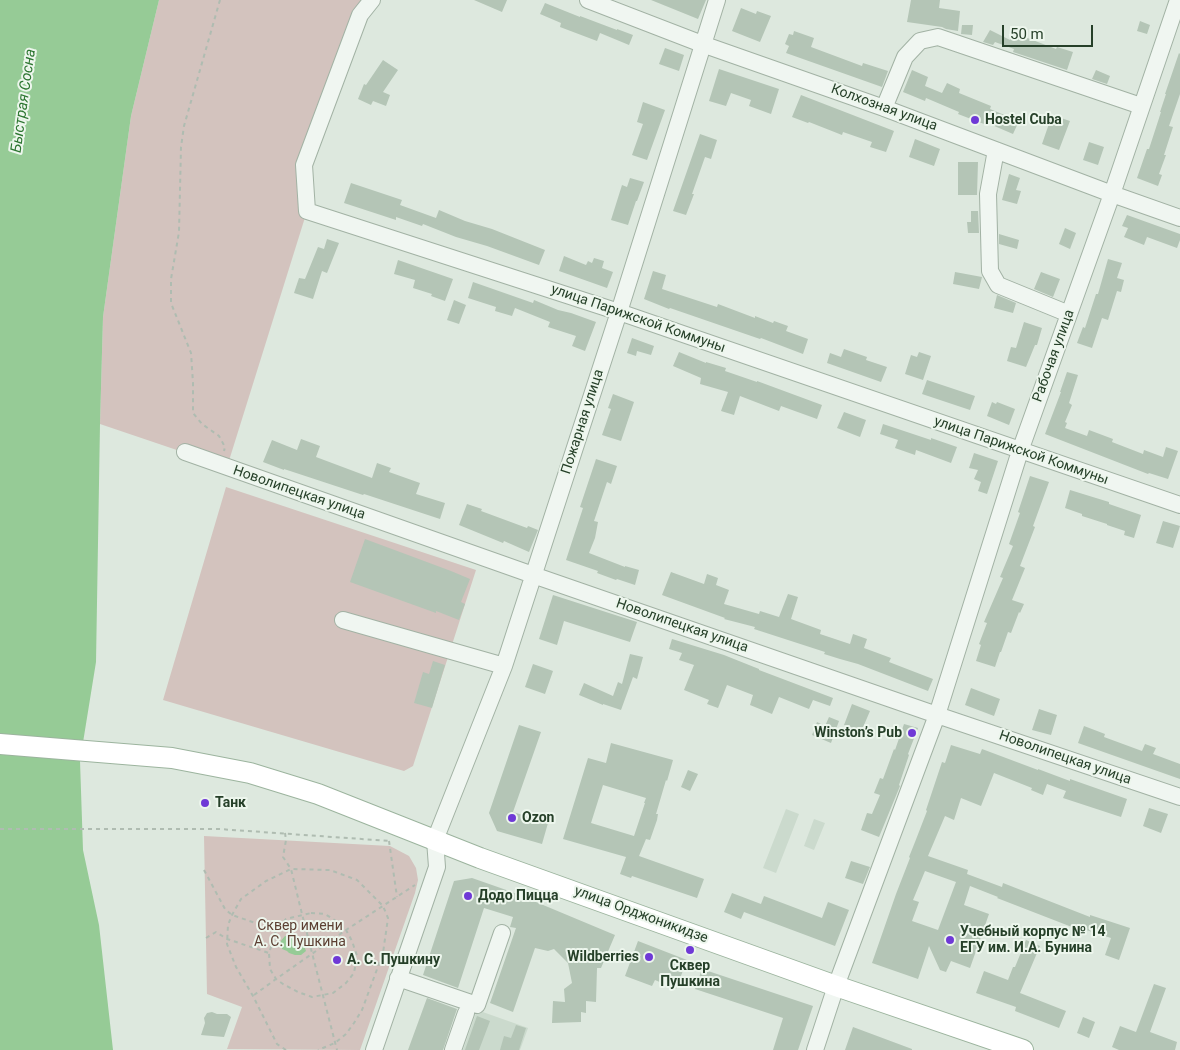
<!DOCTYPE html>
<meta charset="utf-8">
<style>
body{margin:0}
#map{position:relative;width:1180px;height:1050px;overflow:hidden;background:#dde8de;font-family:Roboto,sans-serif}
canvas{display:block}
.scale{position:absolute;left:1002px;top:25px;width:91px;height:22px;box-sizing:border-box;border:2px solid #264029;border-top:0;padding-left:6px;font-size:15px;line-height:18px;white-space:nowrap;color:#264029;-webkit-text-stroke:4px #edf6ed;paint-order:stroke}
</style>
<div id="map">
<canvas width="1180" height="1050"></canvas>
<div class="scale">50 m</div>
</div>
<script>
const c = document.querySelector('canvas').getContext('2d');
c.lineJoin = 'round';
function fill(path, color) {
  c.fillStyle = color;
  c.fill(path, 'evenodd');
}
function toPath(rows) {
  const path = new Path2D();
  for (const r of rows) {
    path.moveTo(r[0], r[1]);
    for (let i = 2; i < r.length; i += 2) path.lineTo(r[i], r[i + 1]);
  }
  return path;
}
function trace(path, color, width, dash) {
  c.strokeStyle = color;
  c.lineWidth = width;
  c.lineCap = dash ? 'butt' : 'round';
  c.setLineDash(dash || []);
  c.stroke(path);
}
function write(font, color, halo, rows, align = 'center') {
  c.font = font + ' Roboto,sans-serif';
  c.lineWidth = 4;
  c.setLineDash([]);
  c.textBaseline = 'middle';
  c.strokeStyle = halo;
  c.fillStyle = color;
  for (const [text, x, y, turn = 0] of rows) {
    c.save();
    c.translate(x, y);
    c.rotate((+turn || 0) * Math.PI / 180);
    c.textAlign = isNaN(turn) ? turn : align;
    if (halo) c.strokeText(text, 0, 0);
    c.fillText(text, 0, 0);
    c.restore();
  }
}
const built = toPath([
 [786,809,799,814,776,873,763,868],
 [814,819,825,823,814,850,804,846],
 [477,1010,528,1028,520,1050,463,1050]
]);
const green = toPath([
 [159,0,372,0,304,165,307,211,227,467,100,424,103,317,131,116],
 [226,487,476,570,413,766,404,771,163,700],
 [204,836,390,846,409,856,416,868,418,880,415,893,360,1050,227,1049,242,1007,207,994]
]);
const water = toPath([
 [0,0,159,0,131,116,103,317,100,424,96,662,80,761,83,850,99,925,113,1050,0,1050],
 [285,936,299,939,305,943,304,946,306,951,301,955,295,955,289,953,287,951,282,949,282,947,280,942]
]);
const building = toPath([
 [474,0,507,0,502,12],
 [651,0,706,0,698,19],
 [911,0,940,0,939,8,960,11,958,31,946,29,942,27,907,22],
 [545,3,580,17,580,16,617,30,617,29,633,35,629,45,600,33,597,41,560,27,561,23,540,14],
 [741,8,756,14,757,11,771,16,760,42,732,31],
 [1140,21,1150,25,1147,34,1137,31],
 [962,25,973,25,972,35,961,34],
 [990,30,1010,40,1012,32,1056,49,1057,47,1073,52,1067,70,1013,52,1014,49,995,42,993,45,983,42],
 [794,31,814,38,811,47,862,66,863,63,888,71,882,87,786,53,789,46,785,44,789,34,793,35],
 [665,48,684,55,679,71,659,64],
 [1179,53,1180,54,1180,94,1169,126,1173,127,1164,155,1166,155,1159,174,1162,175,1158,186,1137,178,1147,149,1149,149,1161,112,1160,112,1166,94,1165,94],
 [383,60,398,70,383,92,390,95,386,106,373,101,371,105,358,99,364,84,366,85],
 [719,69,779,89,771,114,749,106,751,100,731,93,726,106,709,101],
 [912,70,928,77,925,86,942,93,947,83,960,89,959,93,991,106,990,109,1019,121,1013,134,985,122,984,124,958,114,959,112,926,98,925,101,903,92],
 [1096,70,1110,76,1107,84,1092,79],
 [801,95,894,131,886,152,870,147,872,142,843,132,842,135,809,122,808,123,792,117],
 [643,102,665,110,647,160,632,155,643,124,637,122],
 [1052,115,1070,121,1059,150,1042,144],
 [700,134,717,140,711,159,705,157,692,194,694,194,686,215,673,211],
 [915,139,940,149,934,166,909,157],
 [1089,142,1104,147,1098,165,1083,160],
 [958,162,978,162,977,195,958,195],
 [1009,174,1020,178,1016,190,1021,191,1017,204,1002,200],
 [630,178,644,182,637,201,636,201,628,225,611,220,622,185,627,187],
 [351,183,402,200,400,205,436,218,439,210,465,221,492,229,545,250,539,265,487,246,456,237,423,224,422,226,396,217,396,220,344,203],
 [971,211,978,211,979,233,968,233,967,222,971,222],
 [1127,215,1180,234,1180,240,1177,248,1147,237,1144,245,1124,237,1128,228,1122,226],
 [1065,228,1076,233,1070,249,1059,244],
 [999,234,1019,240,1017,249,999,244],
 [327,239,339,243,327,273,322,271,313,299,294,293,299,278,305,279,318,247,324,249],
 [564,256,586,265,588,261,592,263,594,258,604,261,602,268,613,272,607,288,559,271],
 [1108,259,1122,263,1117,278,1124,280,1121,292,1117,291,1108,320,1102,318,1092,348,1077,343,1083,327,1085,328,1096,294,1098,294],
 [398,260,453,279,445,301,431,296,432,294,413,288,415,280,394,274],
 [653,271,666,275,662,289,717,307,718,304,755,318,755,316,773,323,774,321,788,326,786,331,808,339,803,354,761,338,760,339,670,308,669,309,644,299],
 [955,272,982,277,979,289,953,284],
 [1041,272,1060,279,1053,297,1034,289],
 [473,282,533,303,534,300,558,310,571,313,596,322,585,351,572,346,576,336,548,327,550,322,515,308,512,316,495,311,496,307,468,298],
 [997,295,1016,303,1013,313,994,308],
 [454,300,466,305,459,324,447,320],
 [1024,322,1042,328,1037,345,1035,345,1026,367,1007,361,1011,347,1016,348],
 [632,338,654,346,651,355,637,351,636,356,627,353],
 [844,349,867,357,866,360,887,367,881,382,827,363,830,353,841,357],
 [679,352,706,363,706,362,726,368,725,371,757,382,757,381,822,405,817,419,781,406,779,411,740,396,734,415,721,411,728,392,700,384,701,378,673,366],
 [919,352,931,356,923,380,905,374,911,355,917,357],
 [1067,372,1078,375,1069,403,1072,405,1065,422,1067,423,1065,428,1087,436,1089,430,1113,439,1112,442,1143,454,1144,450,1163,457,1166,447,1178,451,1168,479,1149,473,1148,474,1045,434,1061,392,1060,392],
 [927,380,975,396,970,410,922,394],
 [613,394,634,402,621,441,602,435,611,409,608,408],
 [992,402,996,404,997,402,1015,409,1009,425,987,416],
 [844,412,866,420,860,437,837,428],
 [883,424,931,440,931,438,957,447,951,463,916,450,915,455,895,448,898,440,880,434],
 [301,439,320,446,316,457,372,478,377,463,391,468,389,472,420,483,416,494,445,503,440,519,364,494,363,495,284,469,284,470,263,462,272,440,297,450],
 [974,453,998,461,987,494,978,491,981,482,974,479,978,470,969,468],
 [596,459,617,466,611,484,607,482,594,521,598,522,595,538,589,553,625,567,625,566,639,570,635,585,617,579,616,580,597,573,598,571,566,560,583,508,580,507],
 [1030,476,1049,482,1033,526,1035,527,1020,566,1025,568,1012,600,1024,604,1020,613,1019,612,1011,633,1008,632,1001,652,1000,652,995,667,976,661,981,645,979,644,987,623,984,622,1003,578,1000,577,1013,546,1009,544,1020,513,1018,512],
 [1070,490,1109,502,1109,504,1141,515,1134,538,1124,535,1125,531,1107,525,1107,524,1082,516,1082,514,1065,508],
 [467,504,482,509,481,511,527,528,528,526,538,530,529,552,504,541,503,543,459,525],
 [1163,521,1180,526,1173,548,1156,543],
 [365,539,451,571,470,579,461,602,465,604,459,620,436,611,436,613,350,582],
 [671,572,704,584,707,574,718,578,716,585,729,590,724,604,759,614,760,611,779,617,788,594,798,597,791,619,821,630,820,634,850,644,853,634,867,639,864,648,891,658,889,662,933,679,928,691,858,664,840,659,824,654,825,652,754,629,755,627,724,619,725,618,662,595],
 [553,595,637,622,630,642,564,621,557,645,539,639],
 [672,639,724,655,759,669,759,670,833,698,830,706,813,700,809,709,779,697,772,714,750,705,753,695,727,685,718,708,707,704,709,700,684,690,694,665,679,660,682,653,669,649],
 [630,654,643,657,637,679,633,677,621,710,603,704,603,705,579,695,584,683,613,696,618,682,622,684],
 [433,661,445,665,432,708,414,703,423,672,429,674],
 [533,664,553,671,545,694,525,687],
 [971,688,1000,699,994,716,965,705],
 [852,704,870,711,861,732,844,725],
 [1039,709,1057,715,1051,735,1032,730],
 [829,717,839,721,831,743,812,735,817,722,825,726],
 [904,724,918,728,908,754,909,755,899,785,900,786,879,837,861,830,867,813,872,814,880,795,874,793,880,778,883,779,894,749,895,750],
 [519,725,541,732,513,812,548,823,542,844,497,831,489,813],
 [1084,726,1105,734,1104,737,1142,751,1145,744,1156,748,1153,754,1180,764,1180,779,1078,743],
 [611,743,673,760,667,781,666,780,656,814,658,814,657,820,650,840,646,839,639,856,704,879,697,898,632,876,631,878,620,874,626,857,563,839,588,758,606,763],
 [603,785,646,798,644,803,645,803,634,836,591,823],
 [951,745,980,754,982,749,1038,770,1038,769,1070,781,1070,779,1127,799,1121,817,1063,798,1066,791,1047,784,1043,795,1031,790,1032,788,994,773,981,806,961,798,954,820,945,816,928,856,968,870,967,874,1002,887,1003,883,1090,917,1090,915,1130,928,1119,960,1105,955,1111,938,1077,927,1077,929,997,898,998,897,970,886,964,905,989,914,970,968,951,961,946,972,940,970,929,946,918,979,872,963,896,894,910,858,909,857,915,842,927,811,926,810,942,762,945,763],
 [925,871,956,882,938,930,912,921,919,902,913,900],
 [688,770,698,774,690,791,681,787],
 [1149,808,1168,814,1161,833,1143,826],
 [851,861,870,867,863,884,845,878],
 [472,878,512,892,615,935,601,968,597,968,596,1002,586,1001,586,1013,581,1012,581,1022,552,1023,553,1001,565,1002,564,989,572,983,568,963,554,949,548,951,535,948,513,1012,490,1003,516,928,510,927,513,917,484,908,458,988,423,975,454,881],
 [732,893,761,904,764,896,822,918,828,902,849,910,835,946,744,912,741,919,724,912],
 [1026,940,1040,946,1020,993,1066,1011,1059,1028,1015,1011,1016,1007,976,993,984,971,1008,980,1013,967,1015,967],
 [638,941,687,960,676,989,655,980,652,986,625,976],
 [702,969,813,1006,798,1050,773,1050,783,1018,695,989],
 [1154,984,1166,988,1150,1032,1177,1042,1175,1050,1119,1050,1112,1047,1120,1026,1136,1032],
 [427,998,457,1009,443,1050,408,1050],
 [212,1012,217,1014,227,1014,231,1017,224,1037,201,1035,205,1023,204,1018,207,1013],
 [477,1016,490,1021,479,1050,465,1050],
 [1083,1017,1095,1022,1089,1038,1077,1033],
 [516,1025,526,1028,519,1050,500,1050,504,1036,511,1038],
 [853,1027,912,1049,912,1050,845,1050]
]);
const path = toPath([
 [220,0,184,126,181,147,179,232,171,279,171,303,191,353,193,383,193,413,202,424,219,436,225,447,224,451],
 [0,829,219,829,390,841],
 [285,833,286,840,283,857,291,869,302,914,337,1050],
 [389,841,397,897],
 [204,870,225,909,232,915,276,930],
 [311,913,325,914,336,921,346,930,352,941,357,956,354,973,346,983,333,993,312,997,298,992,283,984,276,979,270,969,269,953,273,941,276,930,286,919,311,913],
 [206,938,216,932,227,939,269,953],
 [254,995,276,979,346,930,415,885],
 [286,1050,277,1044,253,996,236,967,227,944,228,925,232,915,241,899,266,881,291,869,330,870,357,880,383,906,388,918,383,953,362,1010,354,1023,346,1034,335,1043,318,1050]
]);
const minor = toPath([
 [372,0,360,15,304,165,307,211,619,312,1180,505],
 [588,0,702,44,884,108,1112,194,1180,218],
 [884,108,905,57,920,41,938,37,1141,106],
 [996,150,988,194,990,271,998,285,1069,314],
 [185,452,533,575,937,715,1180,797],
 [343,620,504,666],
 [398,978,477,1005,502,933],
 [374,1050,437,867,435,840,504,666,619,312,717,0],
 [453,1050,466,1013],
 [815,1050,836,986,937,715,1020,451,1112,194,1178,0]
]);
const major = toPath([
 [0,744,172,758,250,773,318,794,480,858,836,986,1023,1050]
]);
const markers = [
 [975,120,5,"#6f39d6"],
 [912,733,5,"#6f39d6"],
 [205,803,5,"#6f39d6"],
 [512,818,5,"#6f39d6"],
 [468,896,5,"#6f39d6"],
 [950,940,5,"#6f39d6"],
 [690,950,5,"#6f39d6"],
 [649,957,5,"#6f39d6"],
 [337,960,5,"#6f39d6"]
];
const streetNames = [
 ["Колхозная улица",884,108,20],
 ["улица Парижской Коммуны",638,319,19],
 ["Рабочая улица",1054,356,-70],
 ["Пожарная улица",583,422,-72],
 ["улица Парижской Коммуны",1021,451,19],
 ["Новолипецкая улица",299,493,19],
 ["Новолипецкая улица",682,626,19],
 ["Новолипецкая улица",1065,758,19],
 ["улица Орджоникидзе",641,915,20]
];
const poiNames = [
 ["Hostel Cuba",985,120],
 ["Winston’s Pub",902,733,"right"],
 ["Танк",215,803],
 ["Ozon",522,818],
 ["Додо Пицца",478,896],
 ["Учебный корпус № 14",960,932],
 ["ЕГУ им. И.А. Бунина",960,948],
 ["Wildberries",639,957,"right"],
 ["А. С. Пушкину",347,960],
 ["Сквер",690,966,"center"],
 ["Пушкина",690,982,"center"]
];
const parkNames = [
 ["Сквер имени",300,926],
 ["А. С. Пушкина",300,942]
];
const waterNames = [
 ["Быстрая Сосна",24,101,-82]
];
fill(built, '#cbdacd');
fill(green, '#d3c3be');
fill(water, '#96cb96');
fill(building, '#b4c5b6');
trace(minor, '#a2b2a4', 18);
trace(major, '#9cb49e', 22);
trace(path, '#afbcb1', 2, [4, 4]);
trace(minor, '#f0f6f1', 16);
trace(major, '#fff', 20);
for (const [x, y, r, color] of markers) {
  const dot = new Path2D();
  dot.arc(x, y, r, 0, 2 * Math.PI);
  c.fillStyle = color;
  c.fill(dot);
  trace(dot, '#edf6ed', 2);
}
write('14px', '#264029', '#edf6ed', streetNames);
write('bold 14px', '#264029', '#edf6ed', poiNames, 'left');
write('14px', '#5c3f32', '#edf6ed', parkNames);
write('italic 15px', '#2d7631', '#edf6ed', waterNames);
</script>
